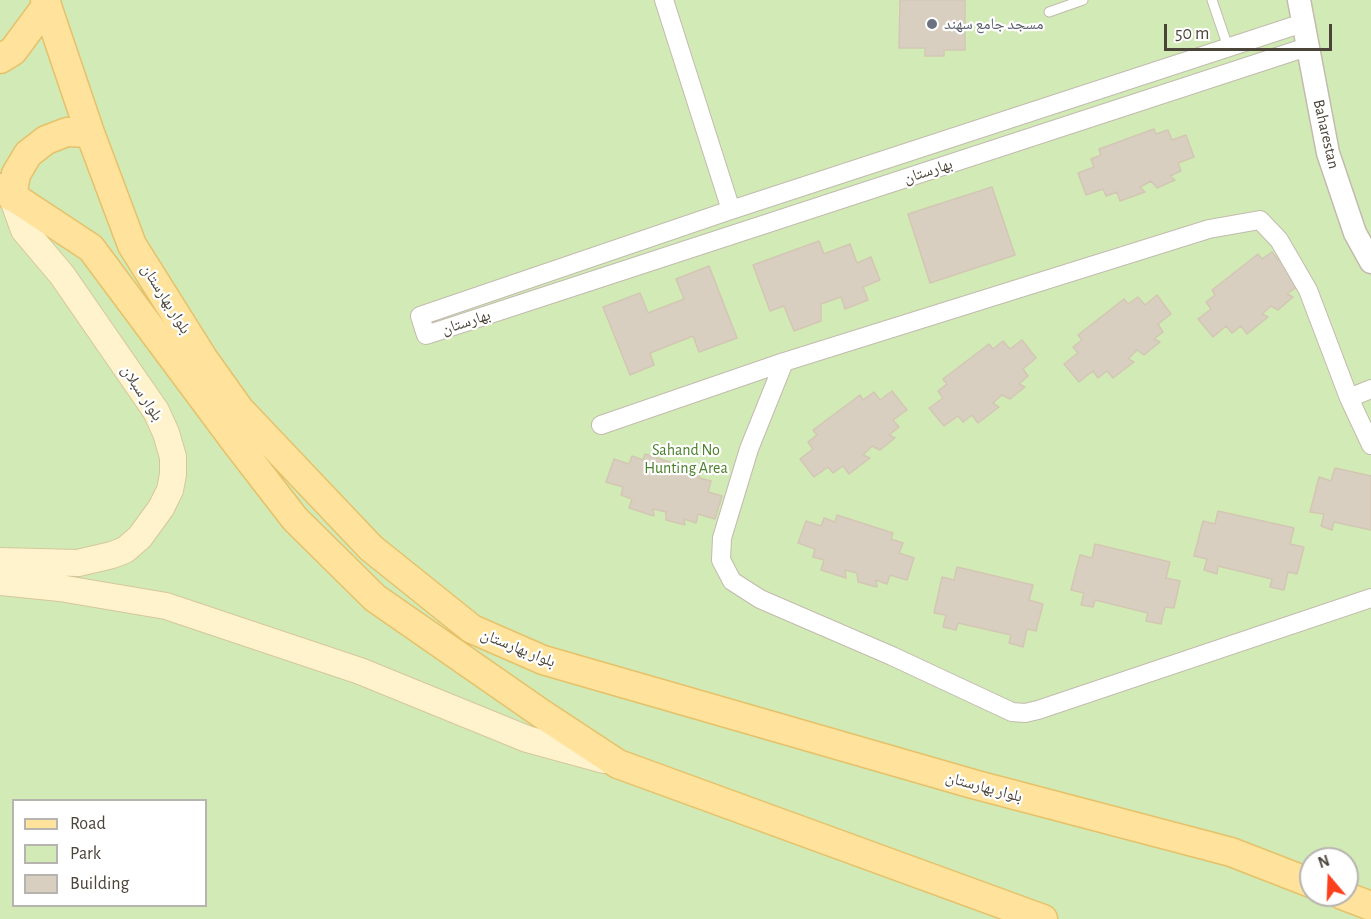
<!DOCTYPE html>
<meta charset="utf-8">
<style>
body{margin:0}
#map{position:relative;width:1371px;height:919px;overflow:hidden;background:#f6f3ec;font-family:"Alegreya Sans",sans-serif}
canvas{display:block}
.legend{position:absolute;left:12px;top:799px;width:195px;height:108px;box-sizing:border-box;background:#fff;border:2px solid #b7b4b0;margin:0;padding:8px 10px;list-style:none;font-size:18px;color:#4b4439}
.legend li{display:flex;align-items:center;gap:12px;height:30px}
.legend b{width:30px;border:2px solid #b7b4b0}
.north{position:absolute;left:1299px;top:847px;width:60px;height:60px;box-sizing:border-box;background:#fff;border:2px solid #b7b4b0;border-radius:50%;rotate:341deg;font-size:16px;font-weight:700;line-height:24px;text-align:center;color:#4b4439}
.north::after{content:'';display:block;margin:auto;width:21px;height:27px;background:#fc3f1d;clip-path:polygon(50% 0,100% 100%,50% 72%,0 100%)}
.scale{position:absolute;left:1164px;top:24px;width:168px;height:27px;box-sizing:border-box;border:3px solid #4b4439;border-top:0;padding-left:8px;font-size:18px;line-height:21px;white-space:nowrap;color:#4b4439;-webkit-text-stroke:4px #fff;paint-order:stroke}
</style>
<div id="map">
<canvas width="1371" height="919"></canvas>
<ul class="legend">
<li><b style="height:8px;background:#ffe39c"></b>Road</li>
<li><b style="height:16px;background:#d2eab5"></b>Park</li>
<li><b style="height:16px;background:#d8cfc1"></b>Building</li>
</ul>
<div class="north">N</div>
<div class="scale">50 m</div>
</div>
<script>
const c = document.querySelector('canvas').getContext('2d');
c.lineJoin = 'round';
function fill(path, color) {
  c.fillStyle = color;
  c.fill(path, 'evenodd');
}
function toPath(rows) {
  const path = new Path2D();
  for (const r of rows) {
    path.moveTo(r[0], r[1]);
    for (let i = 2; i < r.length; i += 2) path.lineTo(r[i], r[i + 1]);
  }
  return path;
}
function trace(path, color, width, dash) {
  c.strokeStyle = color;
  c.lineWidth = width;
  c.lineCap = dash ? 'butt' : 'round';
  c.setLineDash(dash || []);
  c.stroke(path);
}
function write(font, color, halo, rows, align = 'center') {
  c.font = font + ' "Alegreya Sans","Noto Naskh Arabic",sans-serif';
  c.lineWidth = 4.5;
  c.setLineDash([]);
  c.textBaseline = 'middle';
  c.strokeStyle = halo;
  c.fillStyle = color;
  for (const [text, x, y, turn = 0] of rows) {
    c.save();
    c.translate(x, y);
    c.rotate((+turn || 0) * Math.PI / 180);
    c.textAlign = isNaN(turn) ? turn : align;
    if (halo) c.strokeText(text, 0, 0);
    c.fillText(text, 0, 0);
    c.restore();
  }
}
const green = toPath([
 [0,0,1371,0,1371,919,0,919],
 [14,800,206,800,206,906,14,906],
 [1311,859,1347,859,1347,895,1311,895]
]);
const building = toPath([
 [900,0,965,0,965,50,944,50,944,56,925,56,925,48,899,48,900,0],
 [1154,129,1156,134,1168,130,1172,140,1186,135,1194,157,1178,163,1181,171,1170,176,1175,180,1157,188,1151,181,1140,187,1145,192,1120,201,1117,192,1106,196,1103,189,1086,195,1078,173,1094,167,1091,159,1101,155,1099,149,1154,129],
 [992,187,1015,255,930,283,908,214,992,187],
 [819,241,824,254,850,244,857,263,871,257,880,280,863,287,868,300,845,309,841,297,821,304,821,321,794,331,784,306,770,311,753,265,819,241],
 [1290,251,1305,269,1291,280,1297,287,1287,294,1293,297,1278,310,1271,306,1262,314,1268,317,1247,334,1241,326,1232,333,1226,326,1213,337,1198,319,1211,309,1206,302,1215,295,1212,290,1258,254,1262,259,1272,252,1278,260,1290,251],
 [709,266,737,338,699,352,693,336,650,353,654,365,630,375,603,307,640,293,648,313,684,299,676,279,709,266],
 [1157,295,1171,314,1158,324,1163,332,1154,339,1160,342,1144,355,1137,350,1128,359,1134,362,1113,378,1107,371,1098,378,1093,371,1079,382,1064,364,1078,353,1073,347,1082,340,1078,335,1124,299,1128,304,1138,297,1145,305,1157,295],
 [1022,340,1036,358,1023,369,1028,376,1019,384,1025,387,1010,399,1002,395,993,403,999,407,978,423,972,415,963,422,958,416,944,426,929,408,943,398,938,391,947,384,943,379,989,344,993,349,1003,341,1010,349,1022,340],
 [892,391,907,410,893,420,899,427,889,435,895,438,880,450,872,446,863,455,870,458,849,474,843,466,833,473,828,467,814,477,800,459,813,449,808,442,817,435,813,430,860,395,863,400,874,392,880,400,892,391],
 [645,454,701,472,699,478,711,481,708,492,722,496,715,519,698,514,696,523,684,519,685,525,666,520,666,512,653,509,654,516,629,508,632,499,621,495,623,487,606,482,614,459,629,464,632,456,643,460,645,454],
 [1335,468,1371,476,1371,530,1334,522,1332,530,1321,526,1324,514,1310,512,1319,477,1331,481,1335,468],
 [1218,511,1294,528,1290,544,1304,547,1297,574,1288,572,1284,590,1270,587,1272,579,1218,566,1217,574,1204,570,1207,559,1194,556,1203,521,1215,524,1218,511],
 [837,515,893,533,891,539,903,543,899,553,914,558,907,580,890,575,887,584,876,580,877,587,858,582,857,573,845,570,846,578,821,570,824,560,813,557,815,549,798,543,806,521,821,526,824,518,835,522,837,515],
 [1095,544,1170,562,1166,578,1180,581,1174,608,1165,607,1161,624,1146,621,1148,613,1095,600,1093,607,1081,605,1084,593,1071,590,1080,555,1092,558,1095,544],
 [957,567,1033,585,1029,600,1043,604,1036,631,1027,629,1023,647,1009,643,1011,635,958,623,956,630,943,627,946,615,934,613,942,577,954,580,957,567]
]);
const service = toPath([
 [1212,0,1228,47],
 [1049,12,1083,0]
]);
const minor = toPath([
 [664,0,731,210],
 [1303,23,731,210,420,316,426,335,1307,47],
 [1349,398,1371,389],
 [601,425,784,362],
 [1371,445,1349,398,1308,290,1279,240,1260,220,1209,229,784,362,749,449,722,538,721,560,732,581,760,599,892,656,1012,712,1025,713,1038,710,1371,598]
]);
const tertiary = toPath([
 [1299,0,1328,153,1355,233,1371,262]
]);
const secondary = toPath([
 [0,561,78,563,112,555,125,550,140,537,161,508,170,490,173,474,173,457,166,433,156,411,62,275,24,230,12,197],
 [0,582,60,588,166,606,360,671,527,739,604,760]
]);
const primary = toPath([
 [45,0,90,133,132,245,203,358,240,410,371,548,472,629,543,660,973,784,1231,852,1311,883],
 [0,59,13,51,47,5],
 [0,188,91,248,237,444,295,519,375,598,542,714,618,764,1043,919],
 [12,197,16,174,28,154,46,140,67,132,90,133],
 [1342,895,1371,906]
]);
const markers = [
 [932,24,6,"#6b7280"]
];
const worshipNames = [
 ["مسجد جامع سهند",944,24]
];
const streetNames = [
 ["Baharestan",1326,134,77],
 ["بهارستان",928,171,-18],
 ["بلوار بهارستان",166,299,58],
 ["بهارستان",466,322,-18],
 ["بلوار سبلان",142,393,57],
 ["بلوار بهارستان",518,648,22],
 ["بلوار بهارستان",984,787,15]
];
const parkNames = [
 ["Sahand No",686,450],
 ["Hunting Area",686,468]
];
fill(green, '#d2eab5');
fill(building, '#d8cfc1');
trace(building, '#d3c7b4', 1.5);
trace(service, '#c2bbae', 11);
trace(minor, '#c2bbae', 20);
trace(tertiary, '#c2bbae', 25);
trace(secondary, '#d6c79b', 28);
trace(primary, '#e6c16a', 31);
trace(service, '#fff', 9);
trace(minor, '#fff', 18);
trace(tertiary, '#fff', 22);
trace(secondary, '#fff3cd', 26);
trace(primary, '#ffe39c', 28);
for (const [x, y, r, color] of markers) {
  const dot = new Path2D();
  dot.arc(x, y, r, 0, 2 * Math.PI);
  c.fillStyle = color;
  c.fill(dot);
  trace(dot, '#fff', 2);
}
write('16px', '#5b616d', '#fff', worshipNames, 'left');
write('16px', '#4b4439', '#fff', streetNames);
write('16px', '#4a7f2a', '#fff', parkNames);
</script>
